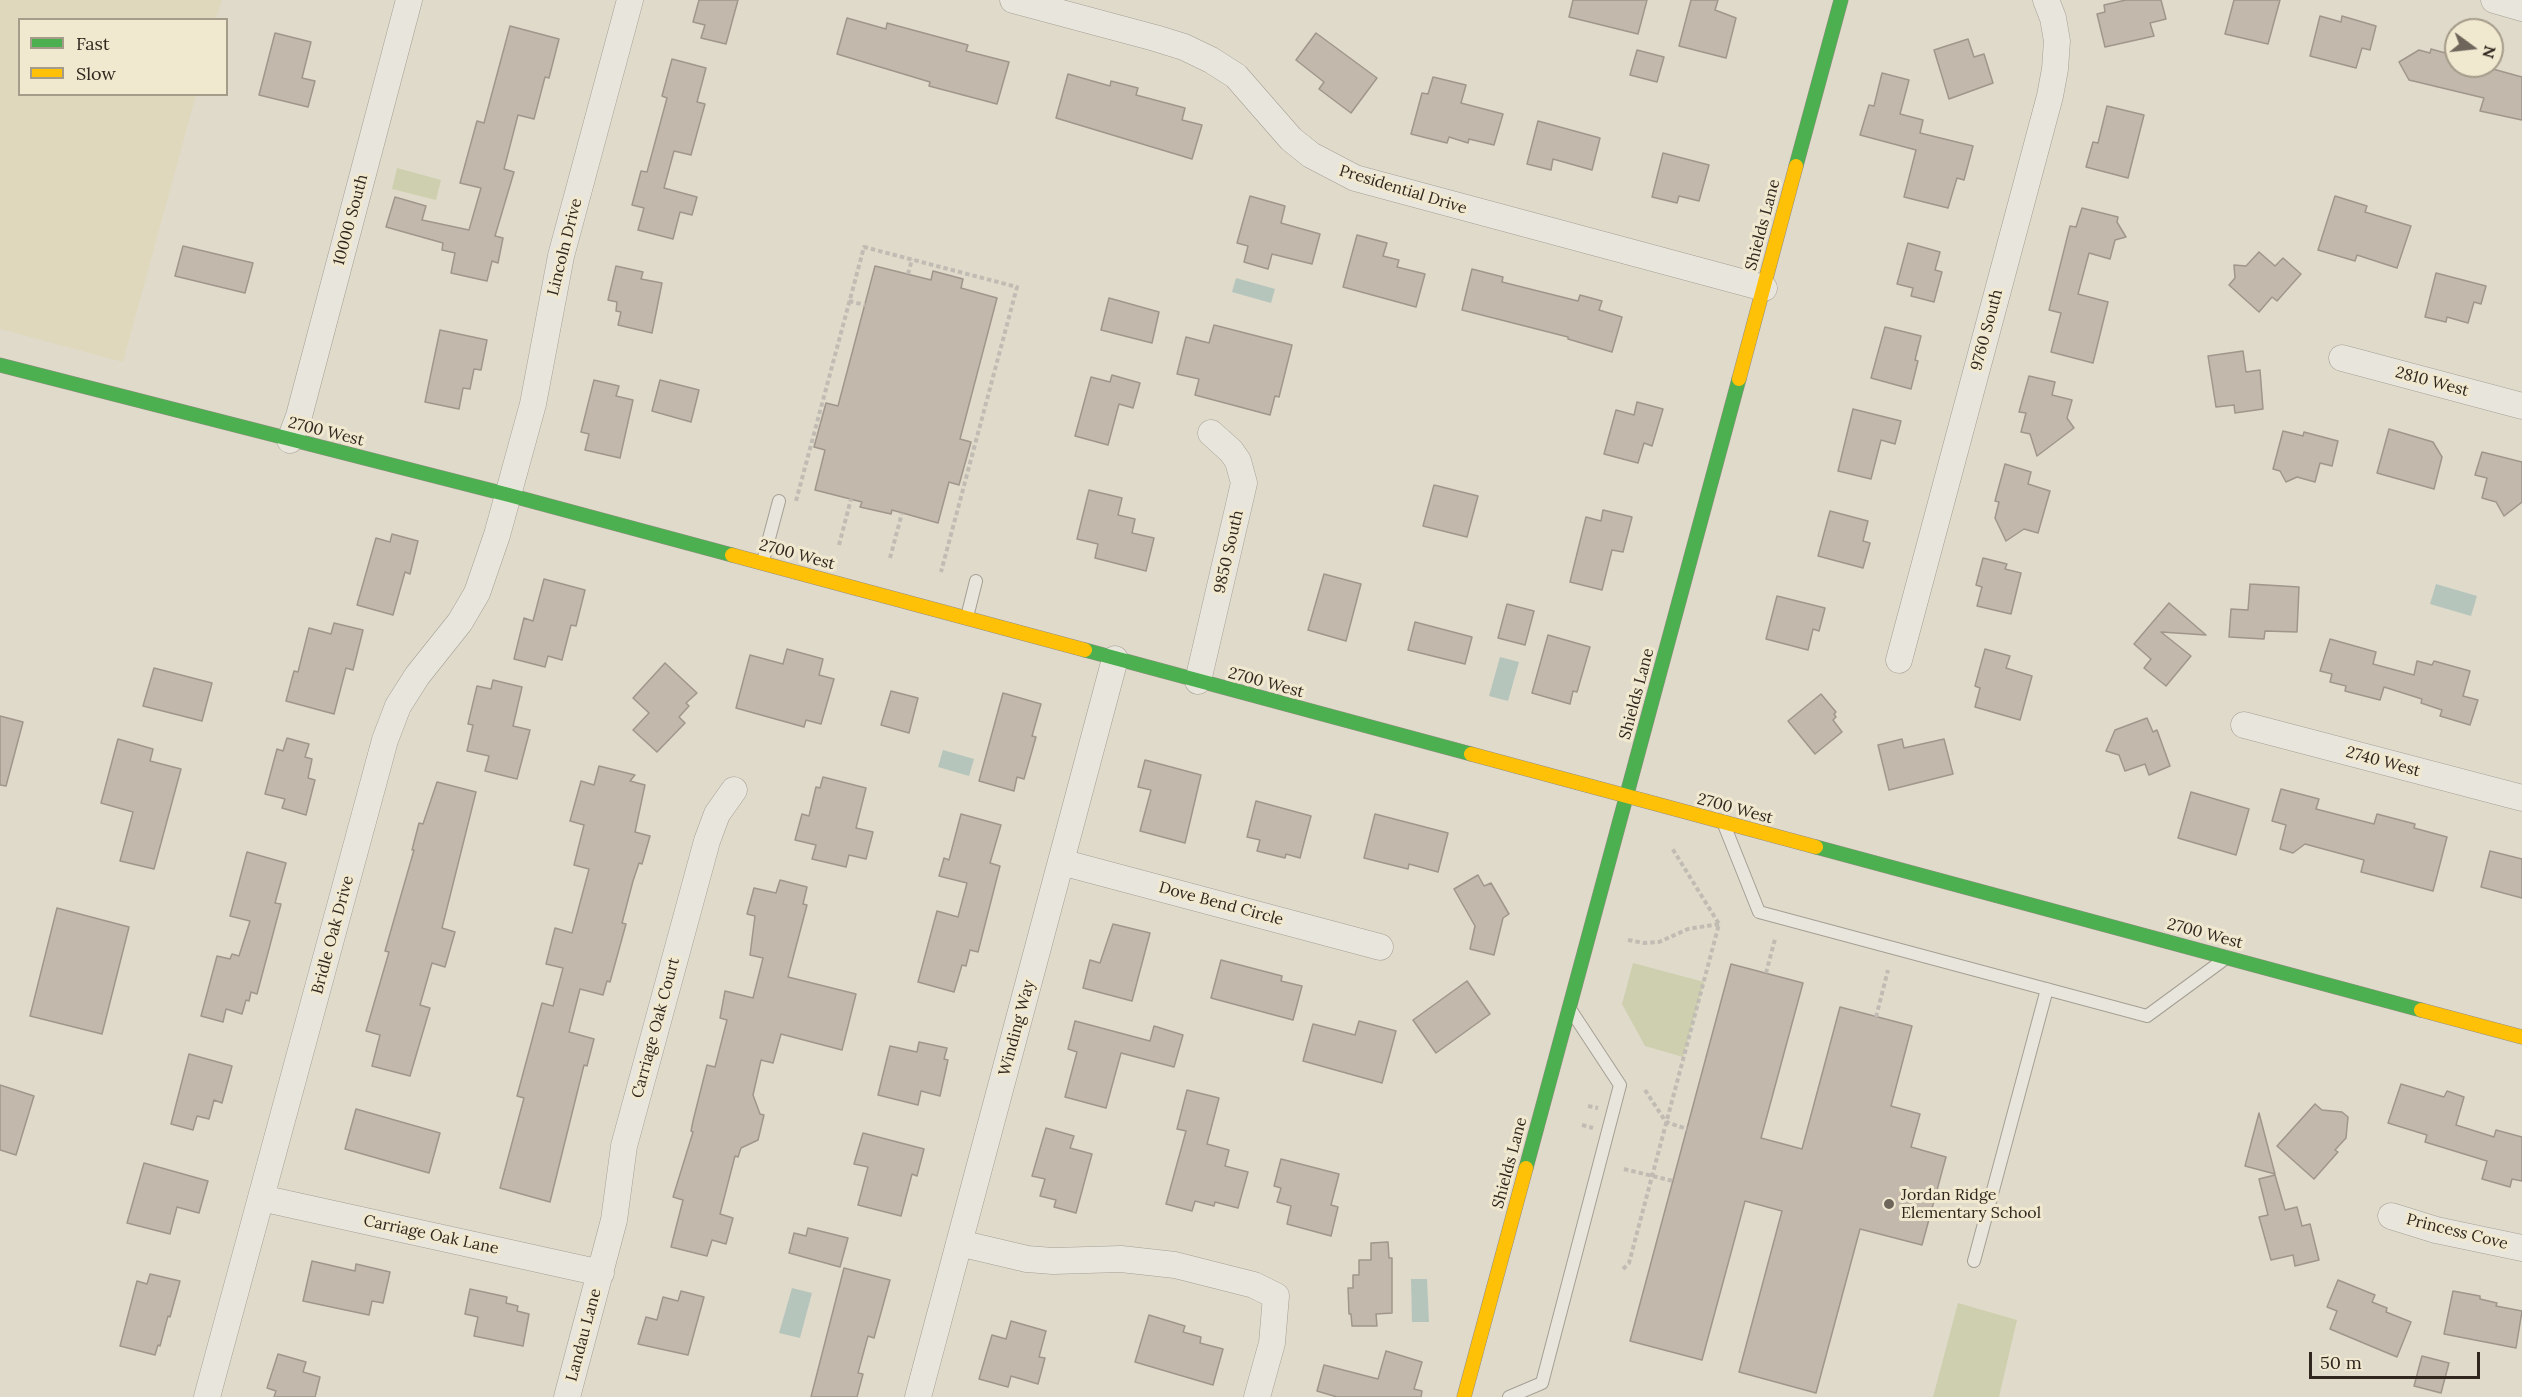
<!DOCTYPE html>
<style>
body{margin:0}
#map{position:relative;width:2522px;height:1397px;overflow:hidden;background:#e0dacb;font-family:Lora,serif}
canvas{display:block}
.legend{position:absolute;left:18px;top:18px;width:210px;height:78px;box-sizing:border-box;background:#f1e8d0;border:2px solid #a59b89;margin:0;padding:8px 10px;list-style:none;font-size:18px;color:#32271e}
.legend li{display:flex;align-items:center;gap:12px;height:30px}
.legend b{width:30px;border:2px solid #a59b89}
.north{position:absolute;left:2444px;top:18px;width:60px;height:60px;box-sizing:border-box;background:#f1e8d0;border:2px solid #a59b89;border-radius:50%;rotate:105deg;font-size:16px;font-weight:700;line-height:24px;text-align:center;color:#32271e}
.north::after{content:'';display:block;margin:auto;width:21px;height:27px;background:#6f665b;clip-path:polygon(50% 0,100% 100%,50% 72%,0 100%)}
.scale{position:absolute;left:2309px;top:1352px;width:171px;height:27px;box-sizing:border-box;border:3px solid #32271e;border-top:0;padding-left:8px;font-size:18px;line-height:21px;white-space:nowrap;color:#32271e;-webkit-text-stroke:4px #f1e8d0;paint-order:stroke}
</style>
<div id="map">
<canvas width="2522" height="1397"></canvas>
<ul class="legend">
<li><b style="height:8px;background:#4caf50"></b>Fast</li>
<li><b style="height:8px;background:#ffc107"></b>Slow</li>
</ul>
<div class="north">N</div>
<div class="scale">50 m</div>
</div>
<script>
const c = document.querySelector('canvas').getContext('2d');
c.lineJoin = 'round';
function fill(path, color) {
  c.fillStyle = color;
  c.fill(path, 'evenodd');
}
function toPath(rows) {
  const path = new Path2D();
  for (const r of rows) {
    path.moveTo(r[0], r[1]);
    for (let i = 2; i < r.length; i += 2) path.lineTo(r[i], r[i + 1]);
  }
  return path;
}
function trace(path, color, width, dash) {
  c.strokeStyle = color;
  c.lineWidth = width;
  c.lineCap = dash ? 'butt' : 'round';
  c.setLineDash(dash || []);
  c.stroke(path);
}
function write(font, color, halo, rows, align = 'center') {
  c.font = font + ' Lora,serif';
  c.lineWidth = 6;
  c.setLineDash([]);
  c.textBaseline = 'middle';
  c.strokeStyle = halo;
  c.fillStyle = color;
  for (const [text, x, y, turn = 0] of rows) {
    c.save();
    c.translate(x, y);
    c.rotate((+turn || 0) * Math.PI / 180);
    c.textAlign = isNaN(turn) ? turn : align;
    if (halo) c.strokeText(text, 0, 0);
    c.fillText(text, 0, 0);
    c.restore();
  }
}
const farmland = toPath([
 [0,0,222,0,216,19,20,20,20,94,196,95,123,362,0,329]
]);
const green = toPath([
 [397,168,441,180,436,200,392,189],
 [1633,963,1704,982,1683,1057,1645,1046,1622,1004],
 [1958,1303,2017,1320,1999,1397,1933,1397]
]);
const water = toPath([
 [1236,278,1275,289,1271,303,1232,292],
 [2436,584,2477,596,2471,616,2430,604],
 [1500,657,1519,662,1508,701,1489,696],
 [943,750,974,759,969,776,938,767],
 [1411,1279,1427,1279,1429,1322,1412,1322],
 [792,1288,812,1293,800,1338,779,1333]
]);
const building = toPath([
 [699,0,738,0,726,44,701,38,705,25,693,22,699,0],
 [1573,0,1647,0,1638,34,1569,17,1573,0],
 [1691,0,1718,0,1715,10,1736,18,1726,58,1679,46,1691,0],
 [2126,0,2161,0,2166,19,2150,23,2154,36,2105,47,2097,14,2105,12,2104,5,2126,0],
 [2234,0,2280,0,2268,44,2225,34,2234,0],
 [2320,16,2341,22,2342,16,2376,26,2370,50,2362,48,2356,68,2310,56,2320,16],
 [847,18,886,29,887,23,968,45,966,51,1009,62,997,104,929,86,930,82,837,54,847,18],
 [510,26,559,39,549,78,545,77,534,119,518,115,504,169,514,172,495,236,503,238,498,263,492,261,487,281,451,273,455,253,442,250,443,243,386,227,395,197,426,206,422,220,469,230,481,188,460,183,477,121,484,123,510,26],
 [275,33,311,42,302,78,315,81,308,107,259,95,275,33],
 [1316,33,1377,78,1351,113,1319,89,1324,82,1296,60,1316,33],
 [1968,39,1974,57,1984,54,1993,83,1949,99,1934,50,1968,39],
 [2431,49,2456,56,2456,66,2482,66,2522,77,2522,120,2480,111,2484,98,2409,80,2399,62,2419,50,2430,53,2431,49],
 [1637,50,1664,57,1657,82,1630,75,1637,50],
 [672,59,706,68,697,102,705,104,691,155,674,151,664,188,697,197,692,215,680,212,673,239,638,230,644,208,632,205,641,171,647,172,667,98,662,96,672,59],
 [1882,73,1909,80,1900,114,1923,120,1920,133,1973,146,1964,180,1957,178,1948,208,1904,197,1916,150,1860,135,1869,105,1874,106,1882,73],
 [1068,74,1110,86,1111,81,1138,88,1136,95,1185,108,1182,120,1202,125,1192,159,1056,118,1068,74],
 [1433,77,1466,85,1461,103,1503,114,1494,145,1469,139,1468,143,1449,137,1447,143,1411,134,1422,93,1428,94,1433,77],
 [2107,106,2144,115,2128,178,2086,167,2093,142,2098,143,2107,106],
 [1538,121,1600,138,1592,170,1553,159,1551,170,1527,164,1538,121],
 [1663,153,1709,165,1699,201,1679,196,1677,203,1652,197,1663,153],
 [1250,196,1285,206,1281,223,1320,234,1312,264,1272,254,1268,269,1244,262,1248,246,1237,243,1250,196],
 [2335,196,2367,206,2365,212,2411,226,2397,268,2357,255,2355,261,2318,250,2335,196],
 [2082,208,2118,217,2117,222,2126,237,2115,240,2110,259,2089,253,2078,294,2108,302,2093,363,2051,352,2061,313,2049,310,2070,226,2076,227,2082,208],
 [1357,235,1387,243,1383,256,1399,260,1397,267,1425,274,1416,307,1343,287,1357,235],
 [1908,243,1940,252,1935,270,1942,272,1934,302,1911,296,1913,288,1897,284,1908,243],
 [183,246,253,263,245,293,175,276,183,246],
 [2259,252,2275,266,2283,258,2301,274,2277,301,2272,297,2259,312,2229,285,2235,278,2234,265,2246,266,2259,252],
 [616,266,643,272,641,279,662,283,652,333,618,325,621,312,616,311,617,302,608,300,616,266],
 [875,266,931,280,933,271,963,279,961,288,997,298,960,439,971,442,959,485,949,482,938,523,892,510,891,514,860,507,862,502,815,490,825,450,814,447,826,403,838,406,875,266],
 [1472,269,1503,277,1502,282,1578,301,1580,295,1602,301,1599,310,1622,317,1612,352,1568,339,1568,337,1462,310,1472,269],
 [2436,273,2486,286,2481,304,2474,302,2468,323,2447,317,2446,322,2425,317,2436,273],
 [1109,298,1159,312,1152,343,1101,330,1109,298],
 [1214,325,1292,345,1279,397,1275,396,1270,415,1195,395,1199,379,1177,374,1186,337,1209,343,1214,325],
 [1885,327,1921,336,1915,360,1918,361,1911,389,1871,378,1885,327],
 [440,330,487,340,481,370,474,369,470,389,463,388,459,409,425,402,440,330],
 [2243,351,2246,372,2260,370,2263,409,2235,413,2234,405,2216,407,2208,356,2243,351],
 [1112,375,1140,383,1133,408,1119,404,1108,445,1075,436,1091,377,1110,382,1112,375],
 [2029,376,2055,382,2052,395,2072,400,2067,418,2074,428,2037,456,2030,434,2021,432,2026,413,2019,412,2029,376],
 [594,380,619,386,616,396,633,400,620,458,585,450,589,434,581,432,594,380],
 [660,380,699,390,691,422,652,411,660,380],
 [1637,402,1663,409,1652,446,1644,443,1638,463,1604,454,1616,410,1634,415,1637,402],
 [1853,409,1901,421,1895,444,1881,440,1871,479,1838,471,1853,409],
 [2389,429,2433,442,2442,457,2434,489,2377,473,2389,429],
 [2283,431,2303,436,2304,432,2338,441,2332,466,2320,463,2315,482,2297,477,2286,482,2280,471,2273,469,2283,431],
 [2482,452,2522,462,2522,502,2504,516,2496,502,2482,498,2487,478,2475,475,2482,452],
 [2005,464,2031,472,2028,484,2050,491,2038,533,2024,529,2006,541,1995,518,1999,502,1995,501,2005,464],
 [1434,485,1478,496,1467,537,1423,526,1434,485],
 [1089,490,1122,498,1118,515,1135,519,1132,533,1154,538,1146,571,1095,558,1098,544,1077,539,1089,490],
 [1603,510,1632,517,1623,552,1612,550,1602,590,1570,582,1586,517,1601,521,1603,510],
 [1830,511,1868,521,1863,541,1870,543,1863,568,1818,556,1830,511],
 [392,534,418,541,410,574,405,572,393,615,357,605,376,538,390,542,392,534],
 [1983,558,2007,564,2005,569,2021,573,2011,614,1977,606,1982,587,1976,585,1983,558],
 [1324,574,1361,584,1346,641,1308,630,1324,574],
 [544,579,585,590,576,626,571,625,562,660,548,656,545,667,514,659,524,618,533,621,544,579],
 [2250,584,2299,587,2297,632,2265,631,2264,639,2229,637,2231,609,2248,610,2250,584],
 [1777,596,1825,608,1819,631,1813,629,1808,650,1766,639,1777,596],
 [2169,603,2206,635,2161,632,2191,656,2166,686,2144,668,2151,659,2134,644,2169,603],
 [1507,604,1534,611,1525,645,1498,638,1507,604],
 [1415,622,1472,637,1465,664,1408,650,1415,622],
 [334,623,363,630,353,670,346,668,334,714,286,701,294,671,298,672,309,628,331,634,334,623],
 [1548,635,1590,647,1577,692,1573,691,1570,704,1532,693,1548,635],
 [2330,639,2376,652,2373,664,2414,675,2417,661,2432,665,2434,661,2470,671,2463,696,2478,700,2470,725,2440,716,2442,710,2421,703,2422,699,2384,687,2380,700,2345,691,2346,686,2330,682,2332,674,2320,671,2330,639],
 [787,649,823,659,819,675,834,679,821,724,806,720,804,727,736,708,750,655,783,664,787,649],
 [1985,649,2010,656,2006,668,2032,676,2020,720,1975,707,1980,688,1975,686,1985,649],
 [665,663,697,693,686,703,689,706,679,717,685,723,657,752,633,730,649,713,633,698,665,663],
 [154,668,212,683,202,721,143,706,154,668],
 [493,680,522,687,513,726,530,730,517,779,485,771,489,756,467,751,473,725,468,724,477,686,491,689,493,680],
 [891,691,918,698,909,733,881,725,891,691],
 [1003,693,1041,704,1032,736,1036,737,1024,779,1017,777,1014,791,979,781,1003,693],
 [1821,694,1836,712,1834,714,1836,717,1833,720,1842,732,1815,754,1788,721,1821,694],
 [0,716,23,722,6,786,0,785,0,716],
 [2147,718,2153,732,2157,730,2170,766,2149,775,2145,764,2125,771,2119,755,2106,751,2115,730,2147,718],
 [287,738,309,744,305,757,312,759,308,778,315,780,306,815,282,808,285,799,265,794,277,749,283,751,287,738],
 [118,739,153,749,150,761,181,769,154,869,120,861,133,812,101,803,118,739],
 [1902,739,1904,748,1944,739,1953,774,1889,790,1878,745,1902,739],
 [1145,760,1201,775,1185,843,1140,831,1151,790,1138,787,1145,760],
 [599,766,635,775,630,781,645,785,635,832,650,836,642,864,639,863,633,881,622,923,626,924,610,982,607,981,603,995,580,989,569,1032,594,1039,587,1066,584,1065,550,1202,500,1188,524,1098,517,1096,542,1003,553,1006,563,968,546,964,555,928,572,933,589,869,574,865,584,825,570,821,581,781,594,785,599,766],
 [823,777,866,788,856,828,873,832,866,859,849,855,846,867,812,859,816,845,795,840,802,814,809,816,816,787,820,788,823,777],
 [437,782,476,792,442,928,455,932,445,967,432,963,420,1005,430,1008,410,1076,372,1066,380,1035,366,1031,389,952,385,951,414,850,412,850,419,823,423,824,437,782],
 [2281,789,2319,799,2316,809,2374,824,2377,814,2415,824,2414,828,2447,837,2433,891,2361,872,2364,860,2305,844,2293,853,2280,849,2286,825,2272,821,2281,789],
 [2191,792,2249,809,2236,855,2178,838,2191,792],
 [1256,801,1311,816,1300,858,1286,854,1285,858,1257,851,1260,840,1247,837,1256,801],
 [961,814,1001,825,990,863,1000,866,978,952,970,950,966,966,962,965,954,992,918,982,937,911,958,917,967,883,939,876,944,858,949,860,961,814],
 [1375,814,1448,833,1438,872,1409,864,1408,869,1364,858,1375,814],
 [2490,851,2522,859,2522,898,2481,887,2490,851],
 [247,852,286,863,275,903,281,904,257,994,251,992,249,1001,246,1000,242,1014,226,1009,223,1022,201,1016,217,956,230,959,232,954,239,956,250,921,230,916,247,852],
 [1478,875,1484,886,1491,883,1509,914,1503,918,1494,955,1470,949,1475,926,1454,889,1478,875],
 [780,880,807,887,803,904,807,905,788,977,856,994,842,1050,781,1034,773,1063,761,1060,753,1095,760,1114,764,1115,758,1140,741,1148,738,1157,735,1156,720,1214,733,1218,726,1244,712,1240,707,1256,671,1247,683,1200,673,1197,693,1132,691,1131,693,1121,707,1065,715,1067,727,1020,720,1018,725,991,753,998,763,958,750,955,755,916,747,914,754,888,776,893,780,880],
 [57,908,129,927,102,1034,30,1016,57,908],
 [1113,924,1150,933,1132,1001,1083,988,1090,960,1100,963,1113,924],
 [1221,960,1282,976,1281,981,1302,986,1293,1020,1211,998,1221,960],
 [1731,964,1803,983,1761,1138,1802,1149,1840,1007,1912,1026,1891,1106,1920,1114,1911,1147,1946,1157,1922,1245,1860,1229,1816,1393,1739,1372,1782,1211,1745,1201,1702,1360,1630,1341,1731,964],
 [1467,981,1490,1014,1436,1053,1413,1020,1467,981],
 [1075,1021,1150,1041,1154,1026,1183,1035,1174,1067,1121,1053,1106,1108,1065,1097,1077,1052,1068,1049,1075,1021],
 [1359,1021,1396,1031,1382,1083,1303,1061,1313,1024,1355,1035,1359,1021],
 [919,1042,947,1048,944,1059,948,1060,940,1096,921,1091,918,1105,878,1095,890,1046,917,1052,919,1042],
 [189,1054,232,1066,222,1103,214,1100,209,1119,197,1116,193,1130,171,1124,189,1054],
 [2401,1084,2444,1097,2447,1091,2464,1097,2456,1125,2494,1137,2496,1130,2522,1137,2522,1181,2512,1179,2510,1187,2482,1179,2487,1161,2425,1142,2427,1135,2388,1123,2401,1084],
 [0,1085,34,1096,16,1155,0,1150,0,1085],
 [1187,1090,1219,1098,1207,1144,1229,1150,1225,1166,1248,1172,1238,1208,1215,1202,1214,1206,1195,1201,1192,1211,1166,1204,1186,1131,1177,1129,1187,1090],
 [2315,1104,2322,1110,2342,1112,2348,1117,2346,1138,2335,1150,2338,1152,2314,1179,2277,1146,2315,1104],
 [356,1109,440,1133,429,1173,345,1149,356,1109],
 [2259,1113,2275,1174,2245,1166,2259,1113],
 [1046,1128,1074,1136,1070,1148,1092,1154,1076,1213,1054,1207,1056,1200,1040,1196,1045,1179,1032,1176,1046,1128],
 [863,1133,924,1149,917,1176,912,1174,901,1216,858,1205,868,1167,854,1164,863,1133],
 [1281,1159,1339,1174,1331,1205,1338,1207,1331,1236,1287,1224,1291,1206,1277,1202,1281,1188,1274,1186,1281,1159],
 [144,1163,208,1181,199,1213,177,1207,170,1234,127,1223,144,1163],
 [2275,1175,2285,1210,2297,1207,2302,1226,2310,1224,2319,1260,2295,1266,2293,1255,2271,1260,2259,1217,2268,1215,2259,1179,2275,1175],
 [808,1228,848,1238,840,1267,789,1253,794,1233,806,1236,808,1228],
 [1388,1242,1389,1258,1392,1258,1392,1313,1376,1314,1377,1326,1352,1326,1351,1314,1349,1314,1348,1288,1353,1288,1353,1275,1359,1275,1359,1260,1371,1260,1371,1243,1388,1242],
 [312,1261,355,1271,356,1264,390,1272,383,1303,372,1301,369,1315,303,1301,312,1261],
 [844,1268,890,1280,874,1338,868,1336,858,1373,863,1374,857,1397,811,1397,844,1268],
 [150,1274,180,1281,170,1317,168,1316,160,1346,158,1345,155,1355,120,1346,137,1281,147,1284,150,1274],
 [2338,1280,2375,1295,2372,1302,2387,1308,2386,1312,2411,1322,2397,1357,2330,1329,2337,1311,2327,1307,2338,1280],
 [470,1289,507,1297,506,1303,518,1306,517,1311,529,1314,523,1346,474,1336,478,1317,465,1314,470,1289],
 [681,1291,704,1297,688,1355,638,1344,646,1317,657,1320,663,1297,678,1301,681,1291],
 [2453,1291,2480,1296,2480,1299,2497,1303,2496,1306,2522,1311,2516,1348,2444,1334,2453,1291],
 [1149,1315,1185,1326,1183,1332,1201,1337,1200,1343,1223,1349,1213,1385,1135,1362,1149,1315],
 [1011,1321,1046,1331,1039,1357,1045,1358,1038,1384,1011,1376,1008,1387,979,1379,992,1335,1006,1339,1011,1321],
 [1386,1351,1422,1362,1414,1389,1422,1391,1421,1397,1337,1397,1317,1391,1324,1365,1378,1379,1386,1351],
 [278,1354,306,1362,303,1372,320,1377,315,1397,274,1397,276,1391,267,1388,278,1354],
 [2422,1356,2449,1363,2441,1393,2414,1386,2422,1356]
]);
const path = toPath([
 [908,274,912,259],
 [849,301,865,305],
 [796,501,864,247,1017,287,941,572],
 [839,545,851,499],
 [890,558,902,513],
 [1628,940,1644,943,1659,942,1688,929,1719,924],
 [1766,973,1775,939],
 [1876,1017,1888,970],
 [1645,1090,1666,1122,1687,1129],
 [1588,1106,1598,1108],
 [1582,1125,1593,1128],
 [1624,1169,1673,1181],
 [1623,1269,1629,1263,1719,924,1672,848]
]);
const lane = toPath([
 [763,561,779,501],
 [967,617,976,581],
 [1725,827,1759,912,2147,1016,2222,961],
 [1974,1261,2047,989],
 [1509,1397,1542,1383,1620,1085,1572,1012]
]);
const street = toPath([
 [1013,0,1155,38,1184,47,1211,60,1236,76,1291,139,1311,155,1355,178,1764,288],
 [2494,0,2522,8],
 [2342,358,2522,406],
 [290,440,299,416,409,0],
 [1899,660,2050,96,2055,69,2057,41,2053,18,2046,0],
 [1198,681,1244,483,1238,461,1231,451,1211,433],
 [2244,725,2522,798],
 [1061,862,1380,947],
 [261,1198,601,1273],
 [2391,1216,2436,1230,2522,1248],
 [959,1243,1027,1259,1053,1261,1121,1259,1175,1265,1254,1285,1276,1296,1272,1343,1257,1397],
 [207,1397,385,740,398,706,417,676,460,622,477,593,497,535,533,404,561,256,630,0],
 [567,1397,614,1220,624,1146,707,841,717,814,734,790],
 [918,1397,1115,659]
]);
const fast = toPath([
 [1796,166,1841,0],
 [0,365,509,495,732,555],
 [1085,650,1471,754],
 [1816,847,2421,1010],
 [1526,1168,1739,379]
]);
const slow = toPath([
 [1739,379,1796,166],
 [732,555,1085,650],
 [1471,754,1816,847],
 [2421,1010,2522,1037],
 [1464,1397,1526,1168]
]);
const markers = [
 [1889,1204,6,"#6f665b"]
];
const streetNames = [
 ["Presidential Drive",1403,190,17],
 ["10000 South",351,220,-75],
 ["Shields Lane",1763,225,-75],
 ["Lincoln Drive",565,247,-76],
 ["9760 South",1987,330,-75],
 ["2810 West",2432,382,15],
 ["2700 West",326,432,14],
 ["9850 South",1229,552,-77],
 ["2700 West",797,555,15],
 ["2700 West",1266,683,15],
 ["Shields Lane",1637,694,-75],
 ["2740 West",2383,762,15],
 ["2700 West",1735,809,15],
 ["Dove Bend Circle",1221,904,15],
 ["2700 West",2205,934,15],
 ["Bridle Oak Drive",333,935,-75],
 ["Carriage Oak Court",656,1028,-75],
 ["Winding Way",1017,1028,-75],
 ["Shields Lane",1510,1163,-75],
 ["Princess Cove",2457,1232,14],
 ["Carriage Oak Lane",431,1235,12],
 ["Landau Lane",584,1335,-75]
];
const poiNames = [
 ["Jordan Ridge",1901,1195],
 ["Elementary School",1901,1213]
];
fill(farmland, '#dfd8bc');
fill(green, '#cecfae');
fill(water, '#b6c5bc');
fill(building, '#c3b8ac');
trace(building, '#a0968b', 1.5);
trace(lane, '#a59f94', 14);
trace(street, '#a59f94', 27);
trace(fast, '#958e84', 15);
trace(slow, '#958e84', 15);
trace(path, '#c1bcb3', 4, [4.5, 3]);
trace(lane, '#e8e5dc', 12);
trace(street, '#e8e5dc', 26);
trace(fast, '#4caf50', 14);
trace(slow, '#ffc107', 14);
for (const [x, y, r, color] of markers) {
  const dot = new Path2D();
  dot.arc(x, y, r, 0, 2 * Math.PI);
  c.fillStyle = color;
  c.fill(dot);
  trace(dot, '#f1e8d0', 2);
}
write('16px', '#32271e', '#f1e8d0', streetNames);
write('16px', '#32271e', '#f1e8d0', poiNames, 'left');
</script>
